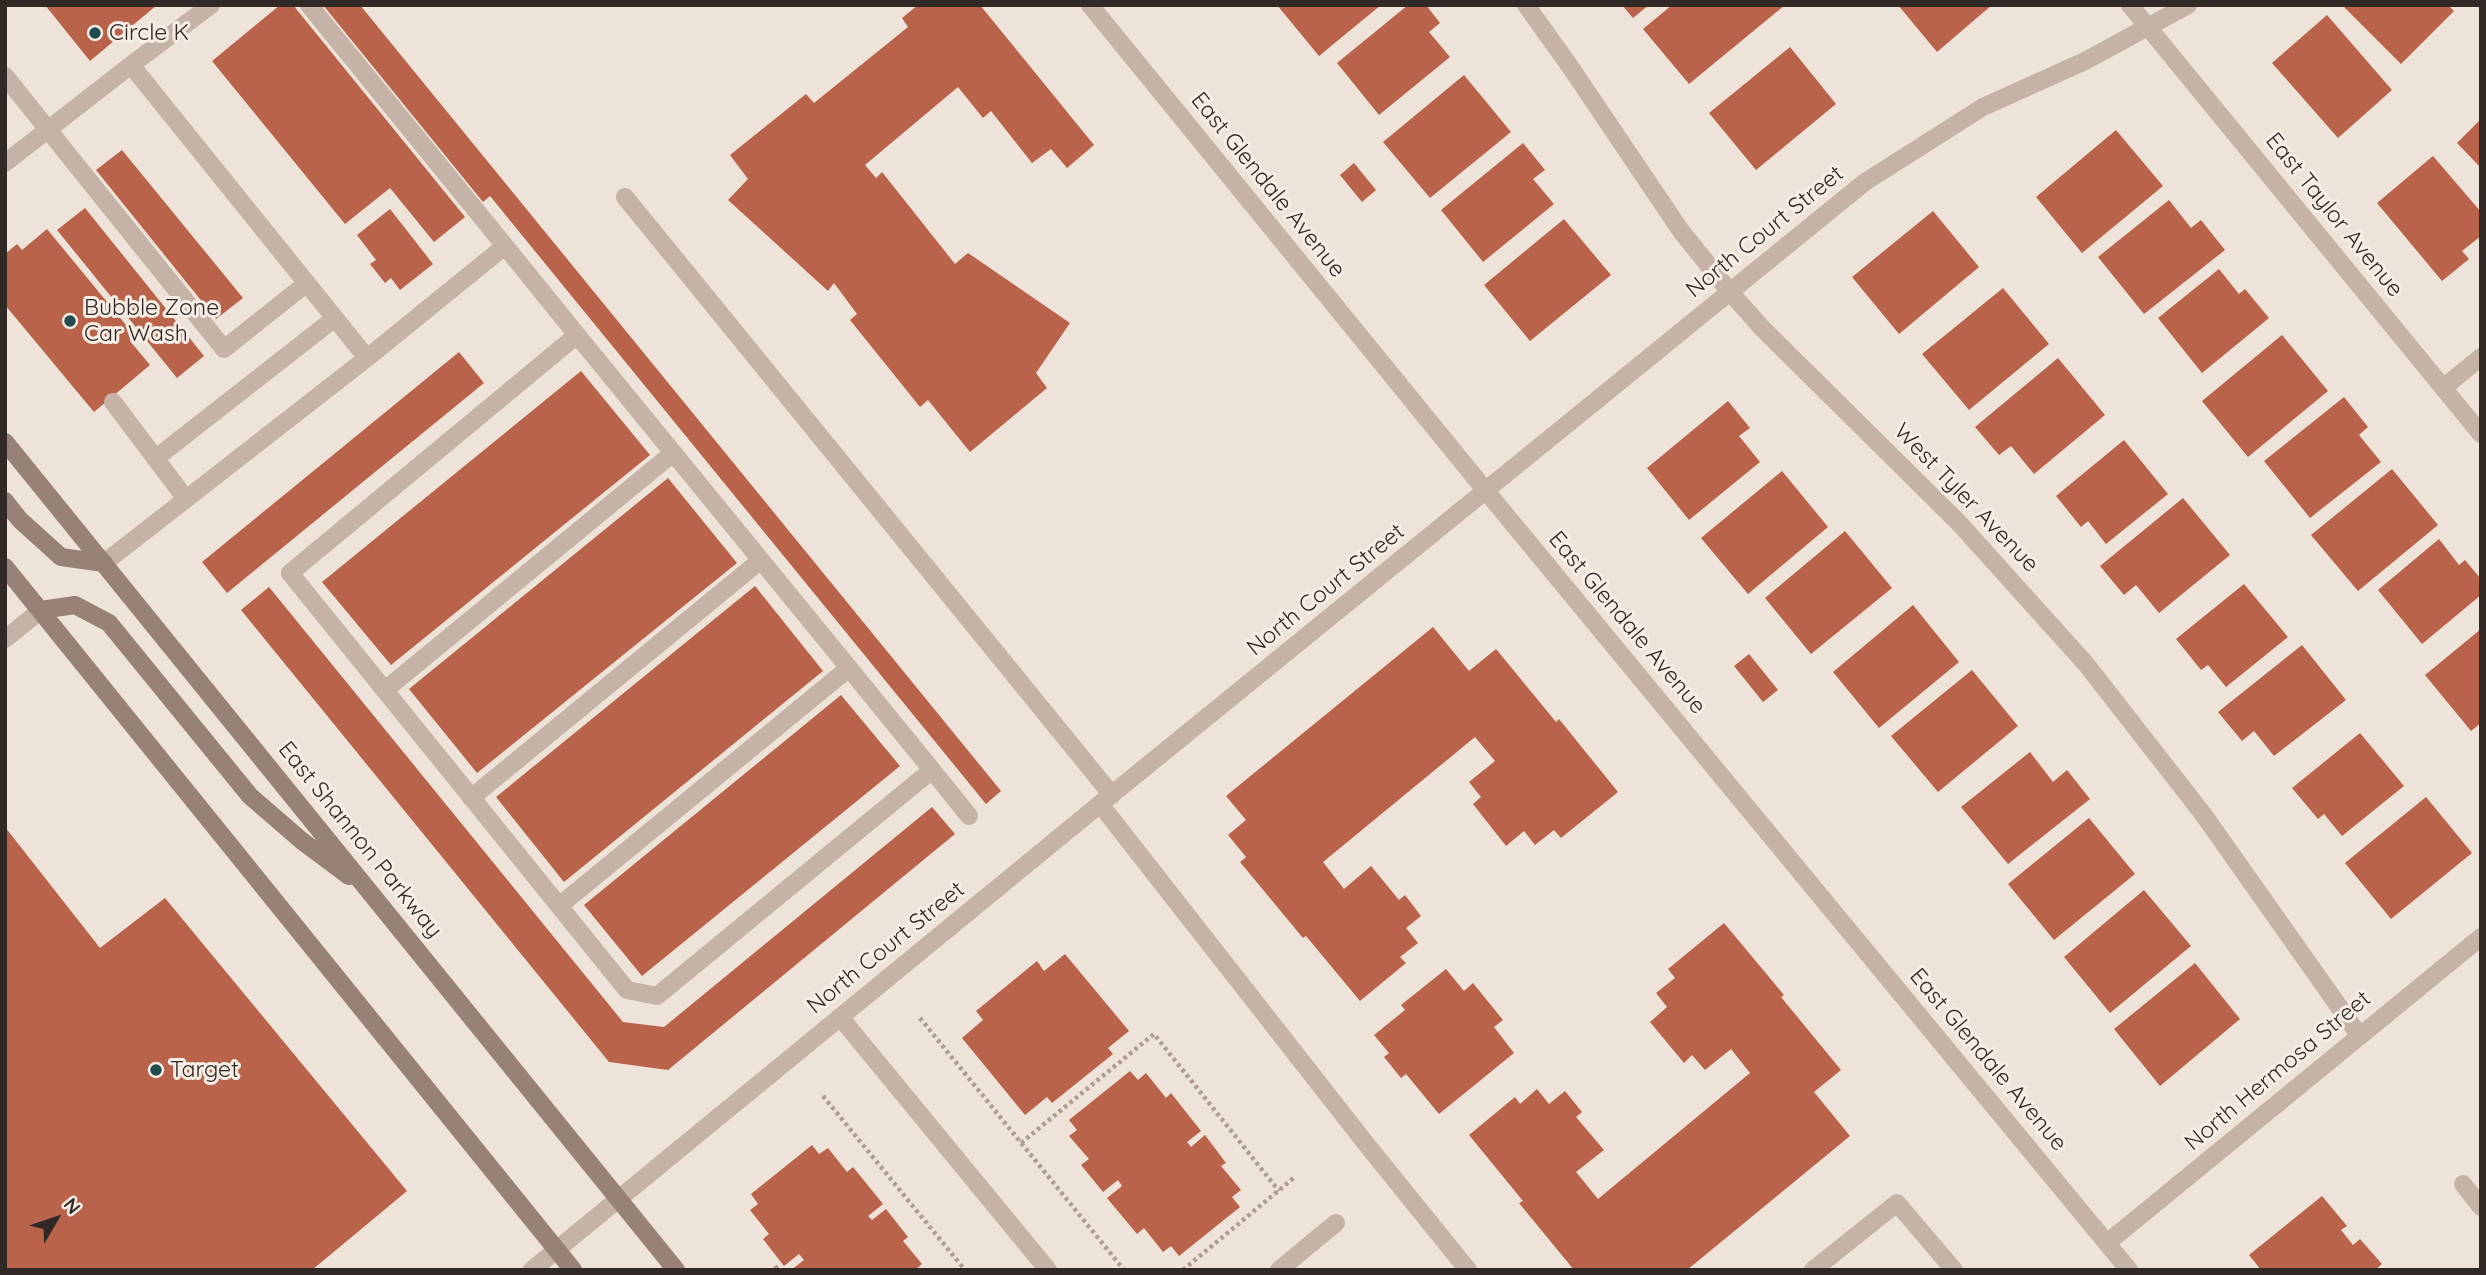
<!DOCTYPE html>
<style>
body{margin:0}
#map{position:relative;width:2486px;height:1275px;overflow:hidden;background:#eee3d8;font-family:Quicksand,sans-serif}
canvas{display:block}
.frame{position:absolute;inset:0;border:7px solid #312926;pointer-events:none}
.north{position:absolute;left:21px;top:1184px;width:70px;height:70px;-webkit-text-stroke:5px #f6ede4;paint-order:stroke;rotate:51deg;font-size:19px;font-weight:700;line-height:28px;text-align:center;color:#312926}
.north::after{content:'';display:block;margin:auto;width:24px;height:32px;background:#312926;clip-path:polygon(50% 0,100% 100%,50% 72%,0 100%)}
</style>
<div id="map">
<canvas width="2486" height="1275"></canvas>
<div class="frame"></div>
<div class="north">N</div>
</div>
<script>
const c = document.querySelector('canvas').getContext('2d');
c.lineJoin = 'round';
function fill(path, color) {
  c.fillStyle = color;
  c.fill(path, 'evenodd');
}
function toPath(rows) {
  const path = new Path2D();
  for (const r of rows) {
    path.moveTo(r[0], r[1]);
    for (let i = 2; i < r.length; i += 2) path.lineTo(r[i], r[i + 1]);
  }
  return path;
}
function trace(path, color, width, dash) {
  c.strokeStyle = color;
  c.lineWidth = width;
  c.lineCap = dash ? 'butt' : 'round';
  c.setLineDash(dash || []);
  c.stroke(path);
}
function write(font, color, halo, rows, align = 'center') {
  c.font = font + ' Quicksand,sans-serif';
  c.lineWidth = 6;
  c.setLineDash([]);
  c.textBaseline = 'middle';
  c.strokeStyle = halo;
  c.fillStyle = color;
  for (const [text, x, y, turn = 0] of rows) {
    c.save();
    c.translate(x, y);
    c.rotate((+turn || 0) * Math.PI / 180);
    c.textAlign = isNaN(turn) ? turn : align;
    if (halo) c.strokeText(text, 0, 0);
    c.fillText(text, 0, 0);
    c.restore();
  }
}
const building = toPath([
 [45,5,157,5,90,61],
 [280,5,293,5,465,217,434,242,390,188,345,224,212,61],
 [323,5,360,5,1001,791,986,804,490,196,483,202],
 [918,5,980,5,1094,145,1067,168,1051,149,1032,163,991,111,983,118,958,87,865,165,876,178,882,172,955,264,968,253,1070,323,1036,373,1047,388,970,452,928,400,920,407,850,320,857,314,834,283,828,291,728,200,748,179,730,155,806,94,814,103,908,27,902,18],
 [1277,5,1381,5,1319,56],
 [1408,5,1426,5,1440,23,1429,32,1450,57,1379,115,1337,63],
 [1622,5,1649,5,1633,18],
 [1672,5,1785,5,1689,84,1643,29],
 [1898,5,1992,5,1937,52],
 [2342,5,2448,5,2454,11,2401,64],
 [2327,15,2392,90,2338,138,2272,63],
 [1790,47,1836,104,1756,170,1709,113],
 [1464,75,1511,132,1430,198,1383,142],
 [2481,119,2481,168,2457,143],
 [2116,130,2163,186,2082,253,2036,197],
 [1523,143,1545,170,1533,179,1554,204,1483,262,1441,210],
 [122,150,243,298,216,319,96,170],
 [2433,156,2481,212,2481,236,2462,251,2469,259,2442,281,2377,203],
 [1354,163,1376,190,1362,202,1340,175],
 [2169,200,2191,228,2201,220,2225,250,2144,314,2098,257],
 [85,208,204,356,177,378,57,230],
 [390,209,433,264,400,290,391,278,385,283,370,264,376,260,357,235],
 [1933,211,1979,267,1899,334,1852,277],
 [1564,219,1611,275,1530,341,1484,285],
 [47,229,135,336,130,341,150,365,94,412,5,305,5,254,17,244,22,250],
 [2219,269,2239,294,2245,289,2269,318,2202,373,2158,318],
 [2003,288,2049,344,1969,410,1922,354],
 [2282,335,2328,391,2248,457,2202,401],
 [459,352,484,383,227,593,202,562],
 [2058,358,2105,415,2034,474,2011,446,1999,455,1975,427],
 [581,371,650,455,391,665,322,582],
 [2344,397,2368,427,2359,435,2381,462,2310,518,2264,461],
 [1728,401,1750,428,1739,436,1760,462,1689,520,1647,468],
 [2124,440,2168,494,2106,544,2088,521,2081,527,2056,496],
 [2392,469,2438,525,2358,591,2311,535],
 [1782,471,1828,527,1748,594,1701,538],
 [668,478,737,563,477,773,409,689],
 [2183,498,2230,555,2159,613,2136,585,2124,595,2100,566],
 [1845,531,1892,588,1811,654,1765,598],
 [2439,539,2459,565,2465,560,2481,579,2481,595,2422,644,2378,590],
 [2244,584,2288,637,2226,687,2208,665,2201,670,2176,639],
 [755,586,823,671,564,882,496,797],
 [269,587,623,1022,664,1027,932,807,955,834,668,1070,609,1062,241,610],
 [1913,605,1959,662,1879,728,1833,672],
 [1433,627,1469,671,1496,649,1556,722,1559,719,1618,792,1561,838,1554,830,1535,845,1524,831,1506,846,1473,804,1481,797,1469,782,1495,761,1475,737,1323,862,1344,889,1371,866,1399,900,1405,895,1421,916,1406,928,1418,943,1400,957,1406,963,1360,1001,1306,936,1303,938,1240,862,1246,857,1228,835,1246,820,1226,796],
 [2481,629,2481,723,2471,731,2425,675],
 [2302,645,2346,700,2274,756,2254,731,2242,741,2218,712],
 [1749,654,1778,690,1763,702,1734,666],
 [1972,670,2018,726,1938,792,1891,736],
 [841,695,900,766,642,976,584,905],
 [2360,733,2404,786,2342,836,2324,814,2318,819,2292,788],
 [2030,752,2053,782,2067,770,2090,799,2008,864,1961,807],
 [2426,797,2472,853,2391,919,2345,863],
 [2089,818,2135,874,2054,940,2008,884],
 [5,827,100,948,165,898,407,1191,312,1270,5,1270],
 [2144,890,2191,946,2110,1013,2064,957],
 [1724,923,1784,995,1781,997,1841,1070,1814,1092,1850,1136,1687,1270,1574,1270,1519,1203,1523,1201,1469,1135,1515,1097,1520,1104,1537,1089,1549,1104,1565,1091,1582,1112,1576,1117,1604,1150,1576,1172,1598,1199,1750,1073,1731,1049,1705,1070,1692,1055,1684,1063,1650,1022,1667,1007,1656,993,1675,978,1668,969],
 [1065,954,1129,1031,1108,1048,1113,1054,1052,1103,1047,1097,1025,1115,962,1038,983,1020,976,1011,1037,961,1044,971],
 [2195,963,2240,1019,2160,1086,2114,1029],
 [1446,969,1464,991,1473,983,1503,1020,1494,1027,1514,1053,1439,1114,1406,1074,1401,1078,1384,1057,1389,1053,1374,1035,1405,1010,1401,1005],
 [1130,1071,1138,1080,1146,1073,1166,1098,1171,1093,1201,1131,1187,1142,1191,1147,1205,1135,1226,1163,1221,1166,1241,1190,1232,1197,1240,1207,1179,1256,1171,1246,1163,1252,1144,1228,1137,1234,1107,1198,1122,1186,1118,1180,1103,1192,1081,1165,1089,1159,1069,1136,1077,1130,1069,1120],
 [812,1145,819,1154,828,1148,847,1172,853,1167,883,1204,868,1216,872,1220,886,1209,908,1237,903,1241,922,1264,915,1270,791,1270,804,1260,799,1254,784,1266,763,1239,769,1234,750,1210,758,1204,751,1194],
 [2322,1196,2347,1226,2341,1230,2353,1245,2360,1239,2382,1264,2375,1270,2261,1270,2249,1255]
]);
const path = toPath([
 [920,1018,1124,1270],
 [823,1096,965,1270],
 [1021,1143,1154,1034,1279,1191],
 [775,1266,778,1270],
 [1183,1270,1296,1176],
 [1375,1270,1375,1269]
]);
const lane = toPath([
 [309,5,505,246],
 [5,76,224,349,307,283],
 [5,163,131,65,211,5],
 [625,197,1112,795],
 [367,358,505,246,577,335],
 [113,402,186,499],
 [156,458,335,318],
 [104,563,367,358,131,65],
 [5,639,41,610],
 [385,690,673,453],
 [932,770,657,996,627,990,290,573,577,335,849,668,932,770,969,816],
 [471,798,761,560],
 [1100,804,1367,1145,1468,1270],
 [559,906,849,668],
 [840,1017,1048,1270],
 [1279,1270,1336,1223],
 [1813,1270,1897,1203,1954,1270]
]);
const street = toPath([
 [1090,5,1486,491,2129,1270],
 [1526,5,1569,65,1681,231,1730,292,1762,328,1959,523,2086,664,2203,814,2359,1035],
 [2130,5,2481,434],
 [2443,388,2481,357],
 [2463,1184,2481,1207],
 [2107,1243,2481,937],
 [532,1270,1100,804,1865,182,1983,107,2085,61,2188,5]
]);
const secondary = toPath([
 [5,442,676,1270],
 [5,501,20,520,61,557,104,563],
 [5,567,573,1270],
 [41,610,75,605,109,623,250,796,302,841,349,876]
]);
const markers = [
 [95,33,7,"#204c4e"],
 [70,321,7,"#204c4e"],
 [156,1070,7,"#204c4e"]
];
const poiNames = [
 ["Circle K",109,33],
 ["Bubble Zone",84,308],
 ["Car Wash",84,334],
 ["Target",170,1070]
];
const streetNames = [
 ["East Glendale Avenue",1268,185,51],
 ["East Taylor Avenue",2334,215,51],
 ["North Court Street",1765,232,-39],
 ["West Tyler Avenue",1966,498,46],
 ["North Court Street",1326,590,-39],
 ["East Glendale Avenue",1627,623,50],
 ["East Shannon Parkway",360,840,51],
 ["North Court Street",886,948,-39],
 ["East Glendale Avenue",1988,1060,50],
 ["North Hermosa Street",2278,1071,-40]
];
fill(building, '#b9634b');
trace(path, '#b09d90', 4.5, [3.5, 3.5]);
trace(lane, '#c4b3a6', 18);
trace(street, '#c4b3a6', 18);
trace(secondary, '#988278', 18);
for (const [x, y, r, color] of markers) {
  const dot = new Path2D();
  dot.arc(x, y, r, 0, 2 * Math.PI);
  c.fillStyle = color;
  c.fill(dot);
  trace(dot, '#f6ede4', 2.5);
}
write('23px', '#312926', '#f6ede4', poiNames, 'left');
write('23px', '#312926', '#f6ede4', streetNames);
</script>
